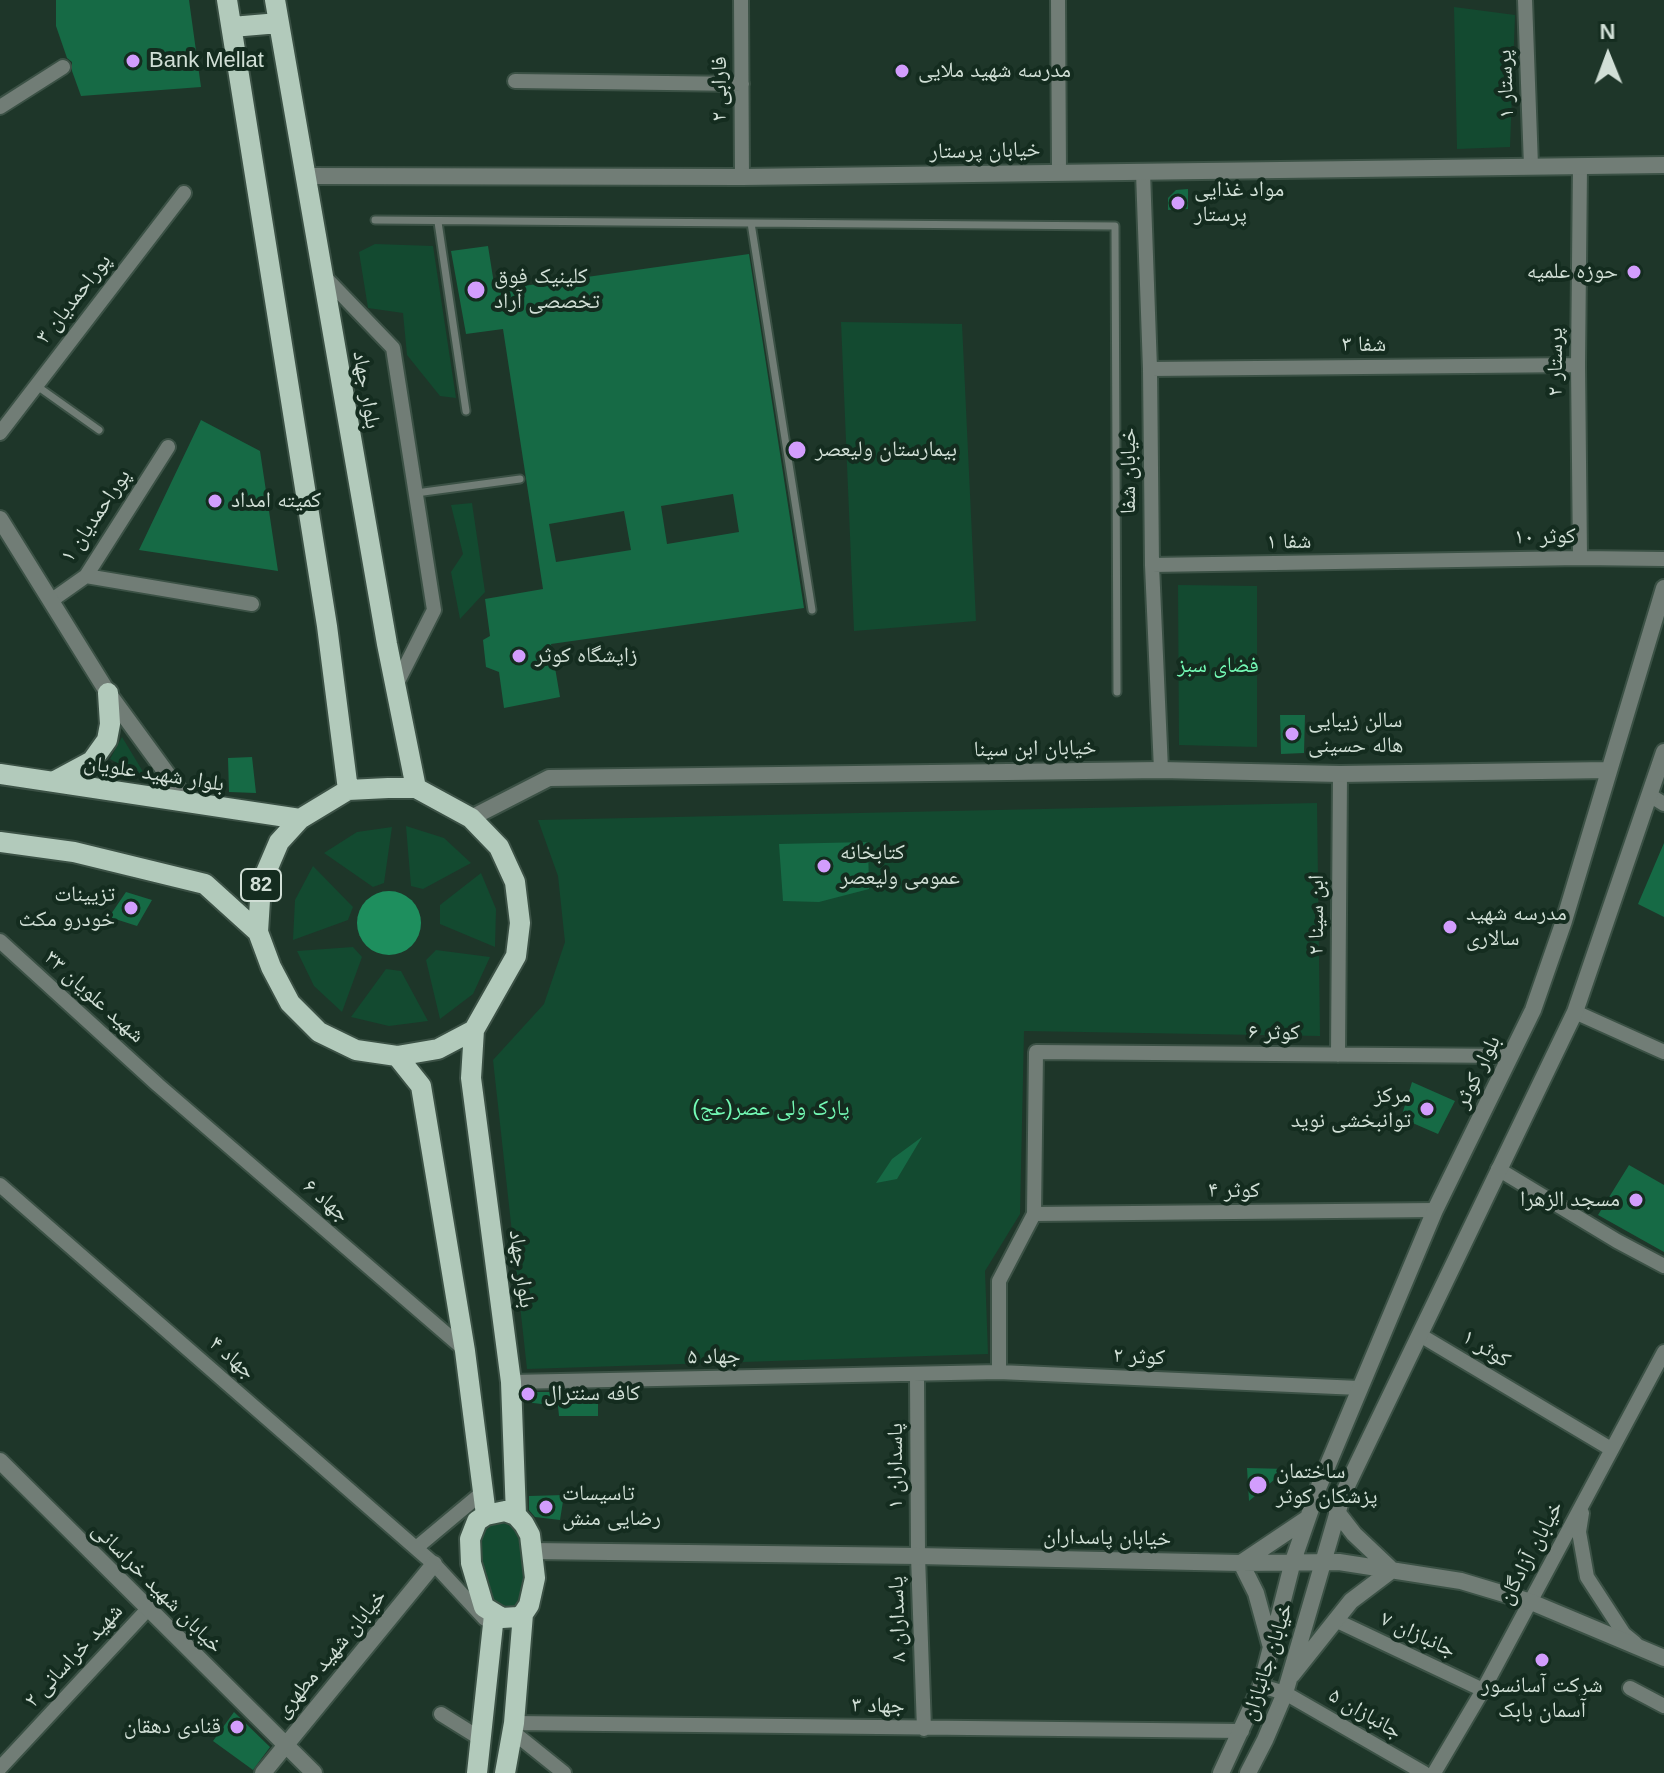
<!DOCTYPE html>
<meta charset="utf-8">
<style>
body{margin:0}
#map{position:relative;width:1664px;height:1773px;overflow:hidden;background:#1e3629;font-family:Arial,sans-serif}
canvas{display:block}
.north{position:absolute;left:1568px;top:16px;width:80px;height:80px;-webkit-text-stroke:6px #142c1f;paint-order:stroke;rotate:359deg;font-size:22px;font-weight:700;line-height:32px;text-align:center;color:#d1dfd6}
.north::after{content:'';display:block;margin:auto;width:28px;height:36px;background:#d1dfd6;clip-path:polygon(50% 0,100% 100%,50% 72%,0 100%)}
</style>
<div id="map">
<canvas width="1664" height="1773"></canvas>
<div class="north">N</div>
</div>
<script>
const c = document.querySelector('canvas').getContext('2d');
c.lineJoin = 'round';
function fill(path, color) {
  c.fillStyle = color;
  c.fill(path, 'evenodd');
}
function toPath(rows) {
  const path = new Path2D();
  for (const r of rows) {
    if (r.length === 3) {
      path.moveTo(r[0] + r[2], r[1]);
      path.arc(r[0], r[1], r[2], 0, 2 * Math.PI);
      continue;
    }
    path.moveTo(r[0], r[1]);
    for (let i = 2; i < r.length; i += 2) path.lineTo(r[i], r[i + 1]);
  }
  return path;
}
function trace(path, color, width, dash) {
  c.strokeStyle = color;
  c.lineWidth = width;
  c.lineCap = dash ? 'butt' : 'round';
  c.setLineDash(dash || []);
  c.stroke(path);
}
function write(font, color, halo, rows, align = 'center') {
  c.font = font + ' Arial,"Noto Naskh Arabic",sans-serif';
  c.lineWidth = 8;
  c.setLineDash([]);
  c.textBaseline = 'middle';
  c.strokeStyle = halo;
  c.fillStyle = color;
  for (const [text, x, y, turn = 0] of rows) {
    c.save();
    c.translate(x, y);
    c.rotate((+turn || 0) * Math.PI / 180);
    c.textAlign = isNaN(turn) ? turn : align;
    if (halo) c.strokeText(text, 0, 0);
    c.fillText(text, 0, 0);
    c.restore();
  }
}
const green = toPath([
 [1454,7,1515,15,1510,147,1457,149],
 [375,244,433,246,456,398,440,396,407,355,403,313,368,308,359,252],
 [841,322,962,324,976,621,854,631],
 [472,503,485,592,460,619,451,572,463,554,451,505],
 [1178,585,1257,586,1257,747,1179,745],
 [122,737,148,780,110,759],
 [1317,803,1320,1036,1024,1031,1020,1214,985,1271,988,1354,527,1369,493,1060,544,1004,565,942,558,876,538,820],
 [406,826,444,838,471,863,423,889,411,886],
 [392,827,384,883,373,887,324,853,357,832],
 [313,866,353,907,348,920,293,940,295,900],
 [481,873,496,909,495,947,440,924,440,905],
 [353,947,362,957,342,1012,314,986,297,951],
 [436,950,490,957,473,994,440,1019,426,960],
 [386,969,401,971,428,1021,389,1026,351,1017],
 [505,1513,528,1535,526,1605,502,1616,479,1585,479,1522]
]);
const water = toPath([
 [389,923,32]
]);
const building = toPath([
 [56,0,189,0,201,87,81,96,72,71,72,62,67,58,56,26],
 [1188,189,1188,209,1168,210,1168,198,1176,190],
 [488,246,495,290,749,254,804,608,551,644,560,697,504,708,499,672,486,667,483,640,490,636,485,599,543,589,503,329,466,334,451,251],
 [733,494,739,532,667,544,661,506],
 [624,511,631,550,556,562,549,524],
 [201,420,260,451,278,571,139,550],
 [1280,715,1305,715,1304,753,1281,754],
 [252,757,256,793,229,792,228,758],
 [868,842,869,889,819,902,783,901,779,844],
 [1664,843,1664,917,1638,904],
 [126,892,152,900,137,926,109,917],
 [1412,1082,1455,1101,1438,1134,1401,1118],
 [922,1137,897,1179,876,1183,892,1159],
 [1629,1165,1664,1185,1664,1252,1598,1215],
 [524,1392,598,1392,598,1416,559,1416,558,1406,525,1402],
 [1247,1468,1287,1469,1249,1501],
 [564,1495,560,1520,535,1517,529,1510,529,1496],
 [234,1712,270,1747,253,1770,213,1741]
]);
const service = toPath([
 [375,220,751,223,812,610],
 [438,222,466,411],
 [751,223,1115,226,1117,692],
 [37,386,99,430],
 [416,493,520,479]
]);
const minor = toPath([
 [741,0,742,177],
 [1058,0,1059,172],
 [1525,0,1531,166],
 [515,81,742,84],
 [0,107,63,67],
 [1143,172,1150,369,1152,565,1161,770],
 [322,274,393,348,434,610,396,685],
 [1150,369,1578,365],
 [0,433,184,193],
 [1580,558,1578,365,1580,166],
 [1152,565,1580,558,1664,559],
 [86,576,252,604],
 [52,600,86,576,168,447],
 [1651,796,1664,804],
 [0,941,158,1085,465,1350],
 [1575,1012,1664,1052],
 [1338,1055,1340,774],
 [1498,1169,1617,1241,1664,1266],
 [0,1185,434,1564,485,1619],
 [1034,1214,1435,1210],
 [1420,1335,1611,1449],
 [999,1372,999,1281,1034,1214,1036,1052,1511,1056],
 [917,1376,918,1556,924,1729],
 [511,1382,999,1372,1359,1388],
 [1582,1513,1579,1532,1587,1577,1624,1634,1635,1643],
 [416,1548,483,1492],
 [1335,1620,1483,1690],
 [1261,1686,1285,1693,1424,1773],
 [1630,1688,1664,1706],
 [441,1714,481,1739],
 [514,1723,1242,1731],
 [513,1732,564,1773],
 [0,1768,147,1610],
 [1434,1773,1483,1690,1664,1352]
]);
const tertiary = toPath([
 [306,176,742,177,1664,165],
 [0,519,108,693,189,804],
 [471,818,549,778,1161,770,1340,774,1608,770],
 [0,1461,314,1773],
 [533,1551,918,1556,1241,1563,1339,1562,1461,1581,1531,1602,1664,1658],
 [1270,1644,1256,1593,1241,1563,1308,1518],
 [1292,1675,1351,1601,1392,1570,1354,1534,1337,1512],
 [263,1773,434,1564],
 [1221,1773,1261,1686,1293,1561,1319,1486,1435,1210,1533,1010,1564,921,1664,588],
 [1248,1773,1265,1740,1285,1693,1343,1494,1575,1012,1664,752]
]);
const primary = toPath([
 [227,0,327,626,348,790],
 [275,0,387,644,416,788],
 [232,27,279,23],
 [0,774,300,819],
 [53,782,92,761,107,740,110,724,108,693],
 [388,788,416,788,471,818,499,847,515,882,520,923,516,956,474,1030,438,1049,397,1056,356,1050,319,1032,290,1003,271,967,258,932,261,884,279,842,300,819,348,790,388,788],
 [0,842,74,852,205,884,258,932],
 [474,1030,471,1078,511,1382,516,1515],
 [397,1056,421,1086,465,1351,486,1515],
 [505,1511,516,1515,524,1524,530,1535,535,1578,529,1605,523,1614,518,1617,502,1618,484,1607,471,1563,470,1539,477,1521,486,1515,505,1511],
 [477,1773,494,1615],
 [505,1773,514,1723,523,1614]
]);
const markers = [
 [133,61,8,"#d29dfd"],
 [902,71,8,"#d29dfd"],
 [1178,203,8,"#d29dfd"],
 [1634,272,8,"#d29dfd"],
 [476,290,10,"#d29dfd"],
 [797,450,10,"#d29dfd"],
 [215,501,8,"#d29dfd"],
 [519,656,8,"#d29dfd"],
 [1292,734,8,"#d29dfd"],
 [824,866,8,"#d29dfd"],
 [131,908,8,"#d29dfd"],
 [1450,927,8,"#d29dfd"],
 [1427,1109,8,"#d29dfd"],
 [1636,1200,8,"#d29dfd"],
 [528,1394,8,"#d29dfd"],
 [1258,1485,10,"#d29dfd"],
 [546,1507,8,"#d29dfd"],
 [1542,1660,8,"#d29dfd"],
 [237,1727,8,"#d29dfd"]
];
const shields = [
 [261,885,40]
];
const shieldNames = [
 ["82",261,885]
];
const poiNames = [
 ["Bank Mellat",149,61],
 ["مدرسه شهید ملایی",918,71],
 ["مواد غذایی",1194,190],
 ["پرستار",1194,215],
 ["حوزه علمیه",1618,272,"right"],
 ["کلینیک فوق",494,277],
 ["تخصصی آراد",494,302],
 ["بیمارستان ولیعصر",815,450],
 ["کمیته امداد",231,501],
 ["زایشگاه کوثر",535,656],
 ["سالن زیبایی",1308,721],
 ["هاله حسینی",1308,746],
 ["کتابخانه",840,853],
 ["عمومی ولیعصر",840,878],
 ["تزیینات",115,895,"right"],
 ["خودرو مکث",115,920,"right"],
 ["مدرسه شهید",1466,914],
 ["سالاری",1466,939],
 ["مرکز",1411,1096,"right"],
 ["توانبخشی نوید",1411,1121,"right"],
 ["مسجد الزهرا",1620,1200,"right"],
 ["کافه سنترال",544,1394],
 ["ساختمان",1276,1472],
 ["پزشکان کوثر",1276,1497],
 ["تاسیسات",562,1494],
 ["رضایی منش",562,1519],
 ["شرکت آسانسور",1542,1686,"center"],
 ["آسمان بابک",1542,1711,"center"],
 ["قنادی دهقان",221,1727,"right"]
];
const streetNames = [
 ["پرستار ۱",1506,84,-92],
 ["فارابی ۲",720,89,-90],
 ["خیابان پرستار",985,151,-1],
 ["پوراحمدیان ۳",74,299,-52],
 ["شفا ۳",1364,345],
 ["پرستار ۲",1556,362,-90],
 ["بلوار جهاد",366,390,80],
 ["خیابان شفا",1129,471,-90],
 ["پوراحمدیان ۱",96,516,-56],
 ["کوثر ۱۰",1545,537,-1],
 ["شفا ۱",1289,542,-1],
 ["خیابان ابن سینا",1035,749,-1],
 ["بلوار شهید علویان",154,774,9],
 ["ابن سینا ۲",1317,915,-90],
 ["شهید علویان ۳۳",94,997,42],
 ["کوثر ۶",1274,1033,1],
 ["بلوار کوثر",1478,1072,-64],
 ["کوثر ۴",1234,1191],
 ["جهاد ۶",326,1201,41],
 ["بلوار جهاد",521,1269,82],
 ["کوثر ۱",1486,1349,32],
 ["جهاد ۵",714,1357,-1],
 ["کوثر ۲",1139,1357,3],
 ["جهاد ۴",232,1358,41],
 ["پاسداران ۱",896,1466,-90],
 ["خیابان پاسداران",1107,1538,1],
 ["خیابان آزادگان",1531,1553,-62],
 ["خیابان شهید خراسانی",157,1588,45],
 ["پاسداران ۸",898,1619,-92],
 ["جانبازان ۷",1418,1635,25],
 ["خیابان شهید مطهری",331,1654,-50],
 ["شهید خراسانی ۲",74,1656,-47],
 ["خیابان جانبازان",1268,1662,-72],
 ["جهاد ۳",878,1706,1],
 ["جانبازان ۵",1365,1714,30]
];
const parkNames = [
 ["فضای سبز",1218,666],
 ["پارک ولی عصر(عج)",771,1109]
];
fill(green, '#134a30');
fill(water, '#1e8f5e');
fill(building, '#166a45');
trace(service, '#3b5145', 11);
trace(minor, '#3b5145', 18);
trace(tertiary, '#3b5145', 20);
trace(primary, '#3b5145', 24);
trace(service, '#717d76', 7);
trace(minor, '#717d76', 14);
trace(tertiary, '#717d76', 16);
trace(primary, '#b2cabb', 20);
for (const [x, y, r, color] of markers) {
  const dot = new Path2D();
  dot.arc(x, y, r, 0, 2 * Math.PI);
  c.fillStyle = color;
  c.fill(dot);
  trace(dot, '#142c1f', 3);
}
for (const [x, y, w] of shields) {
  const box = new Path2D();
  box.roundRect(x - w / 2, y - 16, w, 32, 6);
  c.fillStyle = '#142c1f';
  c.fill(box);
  trace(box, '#d1dfd6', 2);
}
write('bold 20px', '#d1dfd6', null, shieldNames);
write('22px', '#d1dfd6', '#142c1f', poiNames, 'left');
write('22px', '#d1dfd6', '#142c1f', streetNames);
write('22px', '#74fbb6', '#142c1f', parkNames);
</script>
